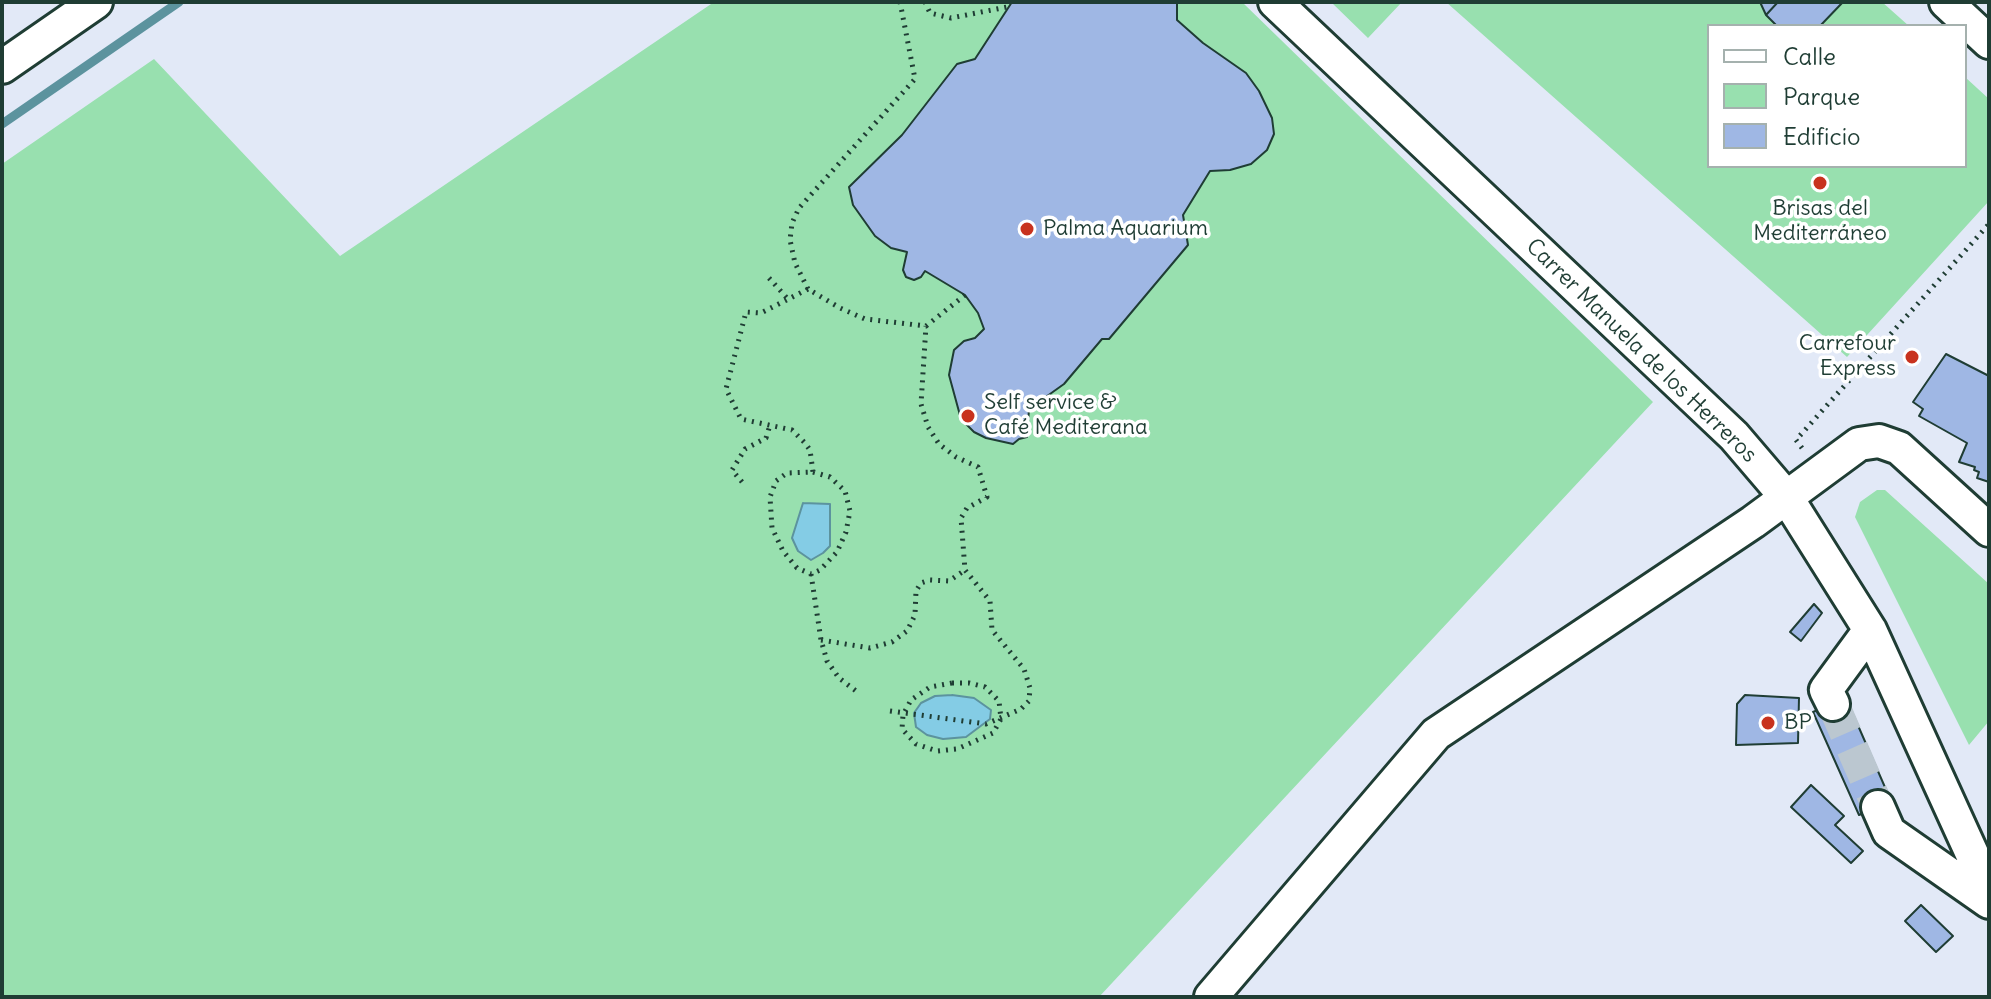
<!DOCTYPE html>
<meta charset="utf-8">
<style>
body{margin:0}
#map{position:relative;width:1991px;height:999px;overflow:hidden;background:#e2e9f7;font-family:Delius,sans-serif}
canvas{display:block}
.frame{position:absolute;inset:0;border:4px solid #1f3d34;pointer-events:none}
.legend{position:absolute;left:1707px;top:24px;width:260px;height:144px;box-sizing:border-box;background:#fff;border:2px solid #a5b1ae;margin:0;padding:10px 14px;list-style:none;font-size:24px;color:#1f3d34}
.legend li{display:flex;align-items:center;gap:16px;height:40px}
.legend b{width:40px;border:2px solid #a5b1ae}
</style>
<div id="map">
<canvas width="1991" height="999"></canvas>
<div class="frame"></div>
<ul class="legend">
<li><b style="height:10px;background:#fff"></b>Calle</li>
<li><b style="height:22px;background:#98e0af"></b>Parque</li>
<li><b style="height:22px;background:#9fb7e4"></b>Edificio</li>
</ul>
</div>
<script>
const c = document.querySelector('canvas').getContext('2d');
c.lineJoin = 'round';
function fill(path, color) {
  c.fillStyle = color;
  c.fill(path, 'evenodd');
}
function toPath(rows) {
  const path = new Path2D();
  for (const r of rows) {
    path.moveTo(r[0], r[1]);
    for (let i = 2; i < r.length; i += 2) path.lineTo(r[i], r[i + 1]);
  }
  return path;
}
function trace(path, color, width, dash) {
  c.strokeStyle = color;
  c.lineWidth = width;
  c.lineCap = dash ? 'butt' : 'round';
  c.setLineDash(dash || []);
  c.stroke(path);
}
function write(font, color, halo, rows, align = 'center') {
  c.font = font + ' Delius,sans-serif';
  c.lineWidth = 7;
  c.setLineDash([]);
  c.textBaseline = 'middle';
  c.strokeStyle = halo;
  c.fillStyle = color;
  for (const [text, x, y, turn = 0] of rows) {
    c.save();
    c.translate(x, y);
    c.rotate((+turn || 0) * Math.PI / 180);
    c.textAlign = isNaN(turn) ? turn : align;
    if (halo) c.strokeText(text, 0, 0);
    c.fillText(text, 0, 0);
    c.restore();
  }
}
const green = toPath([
 [714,2,1242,2,1653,402,1099,997,2,997,2,164,154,59,340,256],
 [1331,2,1402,2,1368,38],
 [1446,2,1882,2,1909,26,1709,26,1709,166,1965,166,1965,77,1989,99,1989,201,1847,357],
 [1877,490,1885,490,1989,584,1989,721,1969,745,1855,517,1860,502]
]);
const water = toPath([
 [803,503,830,504,830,546,823,553,811,560,798,551,792,538,803,503],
 [952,695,974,698,991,710,990,719,966,737,943,739,927,735,916,727,914,713,921,703,935,696,952,695]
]);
const stream = toPath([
 [2,124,179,2]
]);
const building = toPath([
 [1177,2,1177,20,1203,43,1246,73,1259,91,1272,118,1274,134,1267,150,1251,164,1230,170,1210,171,1183,215,1188,245,1109,339,1102,339,1064,384,1029,409,1027,437,1019,439,1013,444,986,438,974,432,961,419,949,375,954,350,964,341,975,338,984,329,978,313,965,295,925,271,921,277,914,280,906,277,903,270,907,252,891,248,875,236,853,205,849,187,902,135,957,64,975,59,1012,2,1177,2],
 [1760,2,1778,2,1766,15,1760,2],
 [1778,2,1843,2,1820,26,1777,26,1766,15,1778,2],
 [1946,354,1989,376,1989,482,1977,478,1979,472,1974,470,1975,467,1959,462,1967,443,1919,416,1923,409,1913,402,1946,354],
 [1814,604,1822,613,1801,641,1790,632,1814,604],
 [1745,695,1799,698,1798,743,1736,745,1737,704,1745,695],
 [1846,698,1891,801,1859,815,1813,712,1846,698],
 [1811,785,1844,816,1835,825,1863,851,1851,863,1791,807,1811,785],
 [1921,905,1953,936,1936,952,1905,921,1921,905]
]);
const minorTunnel = toPath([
 [1833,704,1878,807]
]);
const path = toPath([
 [900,2,915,79,799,208,792,223,790,240,795,263,808,289,840,308,865,319,926,326,965,295],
 [925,2,930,13,951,18,1007,7],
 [769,278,787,298],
 [808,289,761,313,746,312,726,389,741,419,792,430,805,443,810,450,813,472],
 [1802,448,1796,440,1989,224],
 [813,472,830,477,845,491,850,511,846,532,837,552,820,570,811,574,797,568,783,551,772,528,770,497,776,481,787,473,813,472],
 [742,482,732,470,745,449,766,438,770,425],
 [811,574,821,640,827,661,839,678,856,691],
 [821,640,870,648,892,642,907,631,915,615,916,591,921,583,930,580,949,581,965,570],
 [952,683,969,683,985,687,999,701,1001,719,993,733,957,749,937,751,916,744,902,729,903,715,911,700,930,687,952,683],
 [890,711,986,724,1021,709,1029,701,1030,688,1024,669,992,630,990,601,965,570,961,518,967,508,987,497,978,467,956,457,939,444,928,427,921,404,926,326]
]);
const minor = toPath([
 [1275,2,1734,436,1787,498,1870,630,1989,891],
 [1946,2,1989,42],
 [2,67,96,2],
 [1833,704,1826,690,1870,630],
 [1878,807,1889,832,1989,902],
 [1211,997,1436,734,1753,522,1859,444,1879,441,1899,448,1989,530]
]);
const markers = [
 [1820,183,8,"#c8321e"],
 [1027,229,8,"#c8321e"],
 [1912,357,8,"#c8321e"],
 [968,416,8,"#c8321e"],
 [1768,723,8,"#c8321e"]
];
const poiNames = [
 ["Brisas del",1820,209,"center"],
 ["Mediterráneo",1820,234,"center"],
 ["Palma Aquarium",1043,229],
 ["Carrefour",1896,344,"right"],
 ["Express",1896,369,"right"],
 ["Self service &",984,403],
 ["Café Mediterana",984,428],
 ["BP",1784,723]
];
const streetNames = [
 ["Carrer Manuela de los Herreros",1641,351,44]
];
fill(green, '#98e0af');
fill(water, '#84cce5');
trace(water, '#5c939e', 2);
trace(stream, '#5c939e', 9);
fill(building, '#9fb7e4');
trace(building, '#1f3d34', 2);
trace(minorTunnel, '#bbc7d0', 32, [32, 16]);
trace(minor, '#1f3d34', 38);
trace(path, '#1f3d34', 5, [2, 6]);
trace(minor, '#fff', 32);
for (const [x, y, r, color] of markers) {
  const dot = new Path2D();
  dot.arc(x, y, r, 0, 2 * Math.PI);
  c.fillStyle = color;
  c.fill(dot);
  trace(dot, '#fff', 3);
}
write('22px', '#1f3d34', '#fff', poiNames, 'left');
write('22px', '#1f3d34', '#fff', streetNames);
</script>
